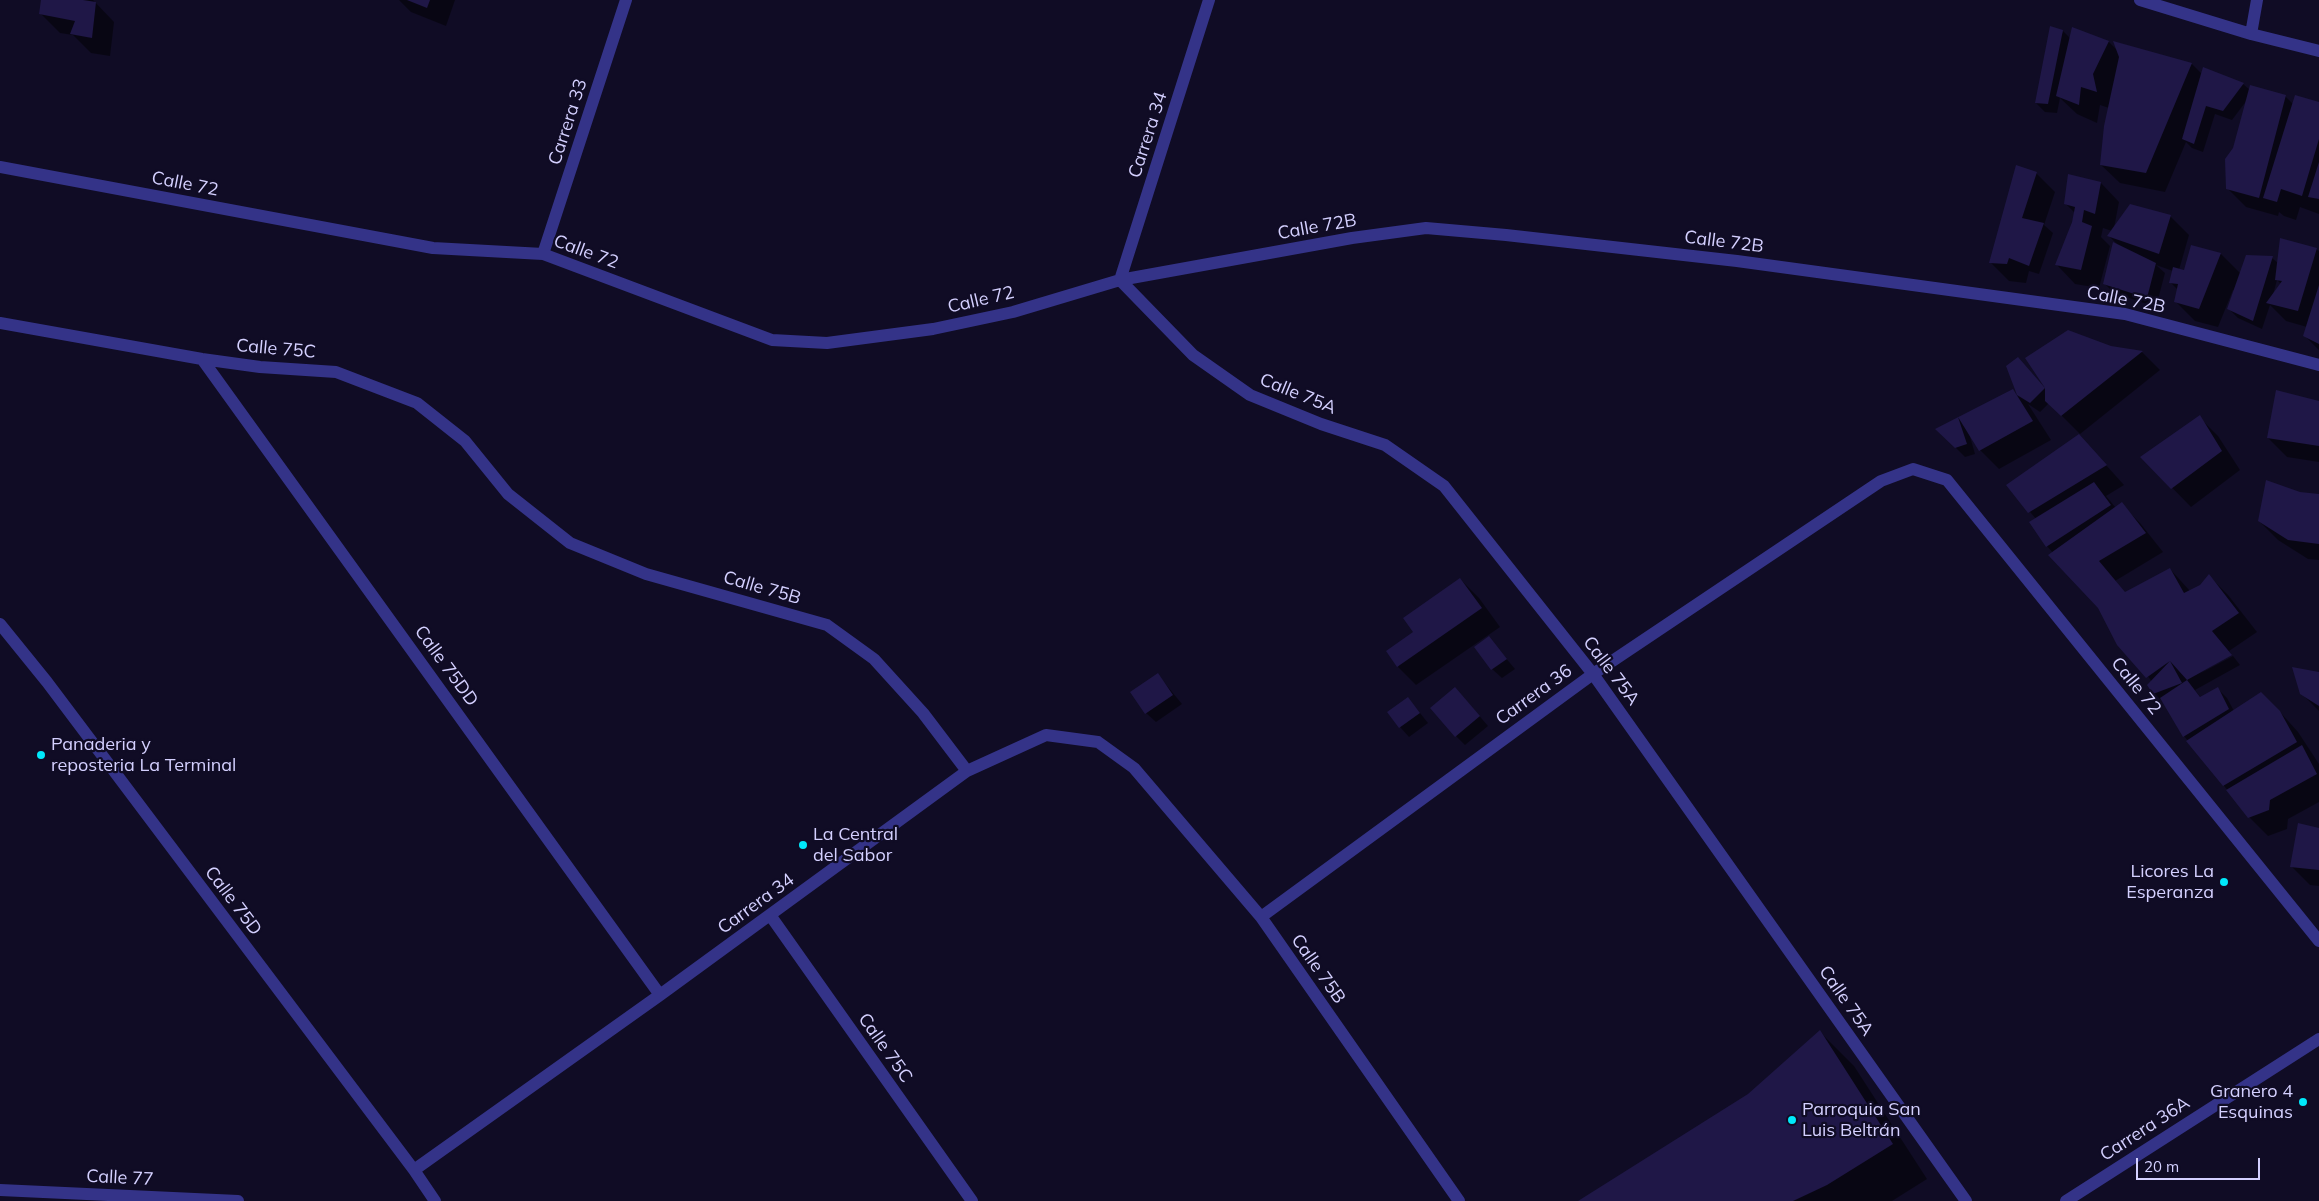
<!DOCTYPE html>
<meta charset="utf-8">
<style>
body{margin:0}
#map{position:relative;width:2319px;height:1201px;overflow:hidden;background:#100c25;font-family:Mulish,sans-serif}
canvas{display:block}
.scale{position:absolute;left:2136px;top:1158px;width:124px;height:22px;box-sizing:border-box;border:2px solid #d4d0ff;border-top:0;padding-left:6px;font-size:15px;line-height:18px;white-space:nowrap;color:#d4d0ff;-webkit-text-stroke:4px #100c25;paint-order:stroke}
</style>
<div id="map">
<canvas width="2319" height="1201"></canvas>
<div class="scale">20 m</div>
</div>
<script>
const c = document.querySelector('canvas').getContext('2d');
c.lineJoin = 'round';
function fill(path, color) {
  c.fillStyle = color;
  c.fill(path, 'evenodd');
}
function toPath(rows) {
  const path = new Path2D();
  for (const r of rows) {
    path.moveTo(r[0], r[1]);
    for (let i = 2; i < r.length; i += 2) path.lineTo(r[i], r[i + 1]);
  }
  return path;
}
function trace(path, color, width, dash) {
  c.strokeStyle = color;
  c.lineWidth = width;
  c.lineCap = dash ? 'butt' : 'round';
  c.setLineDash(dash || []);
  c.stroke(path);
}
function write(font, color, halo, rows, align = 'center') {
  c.font = font + ' Mulish,sans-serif';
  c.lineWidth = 4.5;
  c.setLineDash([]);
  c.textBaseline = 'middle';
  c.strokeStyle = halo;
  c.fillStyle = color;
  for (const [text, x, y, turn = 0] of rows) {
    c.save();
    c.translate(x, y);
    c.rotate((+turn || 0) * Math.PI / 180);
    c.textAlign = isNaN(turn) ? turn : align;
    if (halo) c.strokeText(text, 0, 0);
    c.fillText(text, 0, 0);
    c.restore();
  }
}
const shadow = toPath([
 [43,0,93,0,114,22,110,56,91,53,73,35,60,33,41,14],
 [399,0,455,0,446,26,411,12],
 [2063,31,2071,39,2109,42,2118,51,2115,42,2192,64,2202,74,2204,69,2243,84,2250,90,2285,96,2293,104,2319,103,2319,214,2300,207,2296,220,2284,216,2279,212,2278,216,2246,207,2227,188,2247,100,2232,120,2215,114,2203,152,2192,148,2186,142,2165,192,2120,183,2101,165,2109,108,2100,105,2097,123,2077,114,2060,98,2057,113,2045,112,2036,103],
 [2036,173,2055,192,2044,225,2053,233,2039,274,2029,271,2026,283,2009,281,1990,262],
 [2101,183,2119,202,2114,228,2170,216,2189,235,2179,270,2185,271,2192,246,2221,254,2241,274,2272,258,2278,263,2316,249,2319,251,2319,350,2304,335,2307,327,2286,321,2270,305,2262,329,2238,318,2229,309,2235,291,2233,290,2218,327,2195,321,2176,302,2178,290,2170,282,2173,271,2156,265,2165,273,2156,307,2114,293,2104,283,2119,246,2109,236,2112,231,2103,228,2101,237,2110,246,2099,288,2075,284,2057,265,2075,213,2065,203],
 [2277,280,2281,284,2273,295],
 [2111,347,2142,352,2160,370,2080,434,2049,403,2040,412,2028,404,2051,440,1999,469,1980,450,1969,433,1975,454,1965,457,1937,429,2013,390,2019,397,2008,367,2043,386],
 [2319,404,2319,462,2287,457,2268,438],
 [2199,417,2218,436,2240,470,2191,507,2142,457],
 [2079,435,2124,485,2106,496,2116,508,2121,504,2140,523,2163,552,2115,581,2126,594,2170,569,2190,591,2201,586,2209,576,2228,595,2257,632,2229,651,2231,654,2199,674,2233,656,2240,665,2195,690,2201,698,2217,688,2227,698,2234,711,2280,712,2298,732,2319,764,2319,802,2288,819,2287,829,2268,836,2249,817,2184,736,2164,703,2154,693,2152,682,2099,607,2047,546,2036,519,2008,486],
 [2300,493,2319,496,2319,560,2308,559,2278,540,2259,521],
 [1460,579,1479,598,1500,627,1416,685,1398,667,1415,633],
 [1489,638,1515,669,1502,678,1492,669],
 [2319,674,2319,711,2301,693],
 [1158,675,1182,704,1156,722,1146,713],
 [1408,698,1428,723,1409,737,1400,727],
 [1464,698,1488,726,1465,745,1456,736],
 [2319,829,2319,886,2310,885,2291,866],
 [1820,1032,1854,1066,1927,1179,1892,1201,1580,1201,1748,1095]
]);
const building = toPath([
 [41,0,83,0,96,2,92,38,70,34,75,21,39,14],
 [407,0,430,0,427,8],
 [2050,26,2063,30,2048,104,2035,103],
 [2072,27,2109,41,2093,74,2097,92,2081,87,2079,105,2056,96],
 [2113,41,2192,63,2146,173,2100,165,2104,126,2119,57],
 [2203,67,2244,83,2223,111,2206,106,2194,144,2182,139],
 [2250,85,2286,95,2259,198,2226,189,2225,159,2233,148],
 [2295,95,2319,102,2319,139,2302,196,2281,189,2277,202,2263,198],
 [2319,162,2319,199,2308,197],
 [2016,165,2037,172,2022,218,2044,223,2029,266,2009,258,2007,264,1989,263],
 [2068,174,2101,182,2095,214,2084,210,2082,222,2092,226,2081,270,2055,265,2072,222,2075,207,2064,204],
 [2130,204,2171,215,2159,254,2107,236],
 [2280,238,2317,248,2298,311,2266,303,2282,281,2275,280],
 [2113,242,2156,263,2147,298,2103,284],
 [2191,245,2221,253,2199,309,2174,302,2178,284,2169,283,2173,267,2184,270],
 [2246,255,2273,256,2253,321,2227,309],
 [2319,285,2319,344,2303,336],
 [2068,330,2111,346,2143,351,2061,416,2045,401,2045,388,2030,403,2017,395,2006,366,2018,357,2045,388,2025,358],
 [2013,389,2033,421,1979,451,1958,417,1967,444,1955,448,1935,429],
 [2276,390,2319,401,2319,446,2267,438],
 [2200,415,2222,451,2171,489,2140,457],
 [2079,434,2107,465,2028,513,2006,485],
 [2266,480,2300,492,2319,494,2319,544,2288,540,2258,521],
 [2094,482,2111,505,2046,547,2029,522],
 [2122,502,2146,533,2099,561,2125,592,2170,568,2184,593,2200,585,2209,574,2239,613,2212,631,2232,655,2187,680,2170,661,2182,683,2153,694,2147,685,2170,661,2146,678,2117,645,2098,608,2048,555],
 [1460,578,1482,608,1397,667,1386,651,1413,632,1403,618],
 [1489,636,1507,659,1491,670,1474,647],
 [2292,667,2319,672,2319,706,2300,694],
 [1158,673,1173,695,1145,714,1130,692],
 [2187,680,2200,697,2218,687,2229,709,2183,737,2160,698],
 [1455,687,1480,716,1455,737,1430,708],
 [2261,692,2280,711,2297,742,2223,786,2186,741],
 [1408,697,1420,713,1399,728,1387,712],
 [2302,745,2317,774,2270,800,2269,810,2248,818,2226,790],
 [2298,823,2319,828,2319,870,2290,867],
 [1820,1030,1893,1144,1827,1185,1793,1201,1578,1201,1748,1094]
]);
const minor = toPath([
 [2140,0,2251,34,2319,51],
 [2251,34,2257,0],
 [0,167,433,248,543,254,772,340,827,343,933,329,1013,312,1120,280,1352,238,1426,228,1506,235,1737,261,2125,314,2319,365],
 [543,254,626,0],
 [1120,280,1193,355,1250,395,1321,424,1385,445,1444,486,1593,674,1966,1201],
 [1120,280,1209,0],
 [0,323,202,359,260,367,336,372,417,403,465,441,508,494,570,543,646,574,827,625,874,659,923,713,967,771],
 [202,359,660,995],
 [0,624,47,682,414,1170,435,1201],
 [770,915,972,1201],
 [1261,917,1593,674,1881,481,1913,469,1947,480,2319,941],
 [414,1170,660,995,967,771,1046,735,1098,742,1134,768,1261,917,1459,1201],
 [0,1190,238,1201],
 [2066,1201,2319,1039]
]);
const markers = [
 [41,755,5,"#00e9fb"],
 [803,845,5,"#00e9fb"],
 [2224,882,5,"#00e9fb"],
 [2303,1102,5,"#00e9fb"],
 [1792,1120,5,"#00e9fb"]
];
const streetNames = [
 ["Carrera 33",568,122,-72],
 ["Carrera 34",1148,135,-72],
 ["Calle 72",185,184,11],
 ["Calle 72B",1317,227,-10],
 ["Calle 72B",1724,242,7],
 ["Calle 72",586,252,20],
 ["Calle 72",981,300,-13],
 ["Calle 72B",2126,300,11],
 ["Calle 75C",276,349,5],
 ["Calle 75A",1298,394,22],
 ["Calle 75B",762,588,16],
 ["Calle 75DD",446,666,54],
 ["Calle 75A",1611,671,53],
 ["Calle 72",2136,686,51],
 ["Carrera 36",1534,695,-36],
 ["Calle 75D",233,901,53],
 ["Carrera 34",756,904,-36],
 ["Calle 75B",1318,969,55],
 ["Calle 75A",1846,1001,55],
 ["Calle 75C",885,1048,55],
 ["Carrera 36A",2145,1129,-33],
 ["Calle 77",120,1178,3]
];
const poiNames = [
 ["Panaderia y",51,745],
 ["reposteria La Terminal",51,766],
 ["La Central",813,835],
 ["del Sabor",813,856],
 ["Licores La",2214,872,"right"],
 ["Esperanza",2214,893,"right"],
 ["Granero 4",2293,1092,"right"],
 ["Esquinas",2293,1113,"right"],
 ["Parroquia San",1802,1110],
 ["Luis Beltrán",1802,1131]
];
fill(shadow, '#0007');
fill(building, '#1f1747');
trace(minor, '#343388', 12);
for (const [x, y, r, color] of markers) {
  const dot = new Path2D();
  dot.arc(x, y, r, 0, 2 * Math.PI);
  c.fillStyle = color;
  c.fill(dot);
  trace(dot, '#100c25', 2);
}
write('18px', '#d4d0ff', '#100c25', streetNames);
write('18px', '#d4d0ff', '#100c25', poiNames, 'left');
</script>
